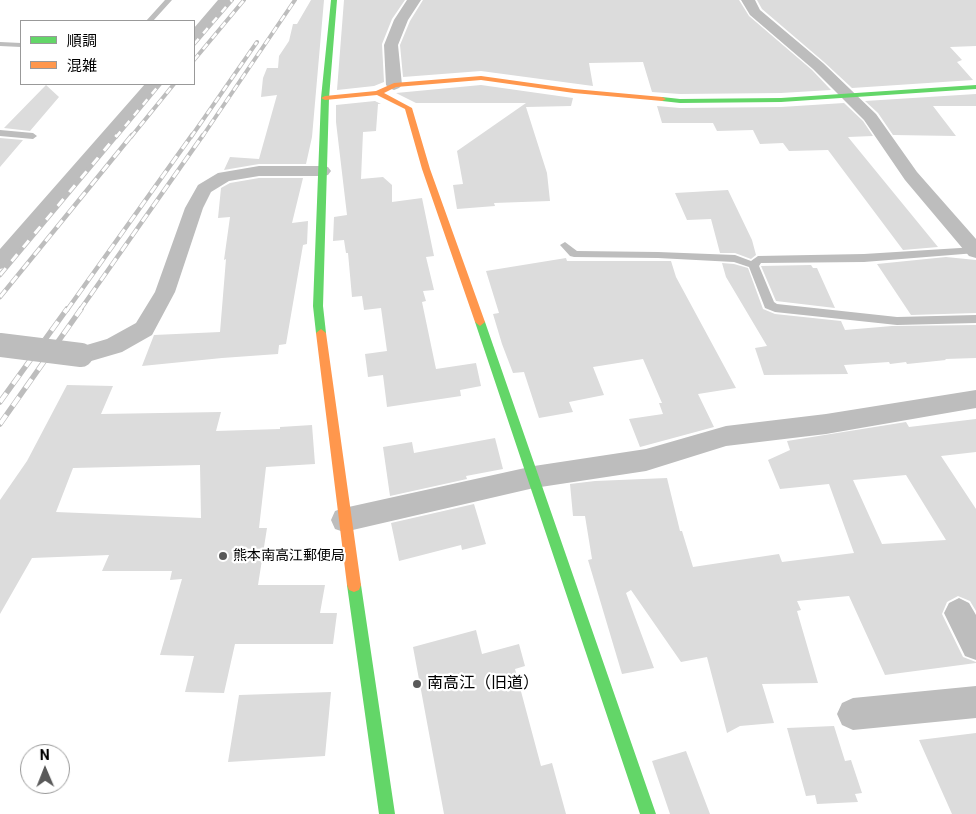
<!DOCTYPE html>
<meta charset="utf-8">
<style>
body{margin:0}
#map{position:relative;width:976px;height:814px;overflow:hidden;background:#fff;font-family:Roboto,"Noto Sans JP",sans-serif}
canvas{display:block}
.legend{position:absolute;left:20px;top:20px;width:175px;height:65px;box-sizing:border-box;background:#fff;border:1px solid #999;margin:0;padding:6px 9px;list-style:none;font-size:15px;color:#000}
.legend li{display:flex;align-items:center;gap:10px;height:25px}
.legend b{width:25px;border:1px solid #999}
.north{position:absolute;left:20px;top:744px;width:50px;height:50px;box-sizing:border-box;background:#fff;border:1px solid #999;border-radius:50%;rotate:359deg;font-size:14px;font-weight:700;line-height:20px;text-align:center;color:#000}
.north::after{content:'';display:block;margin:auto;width:18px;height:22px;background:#595959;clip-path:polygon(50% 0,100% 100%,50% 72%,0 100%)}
</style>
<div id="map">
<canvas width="976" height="814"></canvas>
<ul class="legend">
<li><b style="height:6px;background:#63d668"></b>順調</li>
<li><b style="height:6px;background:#ff974d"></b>混雑</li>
</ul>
<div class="north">N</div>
</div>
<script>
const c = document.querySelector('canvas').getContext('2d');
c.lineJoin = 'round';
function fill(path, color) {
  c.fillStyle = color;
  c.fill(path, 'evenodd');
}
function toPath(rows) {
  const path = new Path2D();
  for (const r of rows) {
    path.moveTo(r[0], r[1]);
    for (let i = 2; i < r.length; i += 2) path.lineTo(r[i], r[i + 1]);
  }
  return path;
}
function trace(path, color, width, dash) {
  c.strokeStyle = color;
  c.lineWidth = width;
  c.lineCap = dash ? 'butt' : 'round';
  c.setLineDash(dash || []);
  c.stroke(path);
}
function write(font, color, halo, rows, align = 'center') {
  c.font = font + ' Roboto,"Noto Sans JP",sans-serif';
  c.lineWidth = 4.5;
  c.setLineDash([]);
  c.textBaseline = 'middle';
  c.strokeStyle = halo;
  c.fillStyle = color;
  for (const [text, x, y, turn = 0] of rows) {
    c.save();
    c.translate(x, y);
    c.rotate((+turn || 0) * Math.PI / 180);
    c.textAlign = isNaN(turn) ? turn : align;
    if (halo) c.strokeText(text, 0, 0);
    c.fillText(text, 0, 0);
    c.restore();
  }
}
const building = toPath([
 [311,0,324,0,312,137,306,164,259,164,224,170,230,157,259,159,277,95,261,97,263,78,267,68,278,68,279,56,289,41,293,24,297,24],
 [344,0,405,0,392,19,382,44,384,82,374,86,337,90],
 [423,0,739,0,749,16,812,70,831,90,781,93,680,94,652,92,643,62,589,63,593,86,481,71,403,77,400,45,410,21],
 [757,0,976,0,976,46,950,47,962,60,957,62,973,80,852,88,824,62,762,9],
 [46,85,59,97,30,131,4,128],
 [481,85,573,98,571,106,526,107,547,173,550,201,494,203,495,206,457,209,453,185,463,184,457,151,526,103,416,103,396,93],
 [976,94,976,106,933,106,956,136,893,135,878,113,865,101],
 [375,101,381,104,378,104,376,131,363,132,361,179,383,177,392,185,392,202,422,198,434,256,426,257,434,290,423,291,426,301,422,302,436,369,476,363,481,386,460,390,461,396,387,407,383,375,368,377,365,354,387,351,381,308,364,310,362,296,352,297,348,253,346,253,344,240,333,241,334,217,347,215,336,122,336,105],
 [844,103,863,121,873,136,848,137,938,247,903,250,828,150,789,151,783,143,760,144,753,130,717,131,713,123,662,123,657,106,680,108,781,107],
 [0,138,23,140,0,167],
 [259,178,303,178,292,223,308,221,307,244,303,245,286,344,279,345,278,354,222,358,142,366,154,335,220,332,226,259,224,260,230,217,218,218,221,188,230,183],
 [728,190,752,240,756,255,751,259,735,253,720,253,711,219,687,220,675,193],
 [946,257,976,260,976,313,911,315,877,264],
 [566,258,567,261,671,261,676,277,736,388,698,394,714,427,640,447,629,419,663,414,659,403,662,403,643,359,593,367,604,395,569,402,573,412,539,418,524,372,513,373,502,344,493,314,499,313,486,271],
 [722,263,734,264,748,268,763,309,775,314,841,321,845,330,892,326,976,325,976,358,945,359,946,360,907,364,906,362,890,364,889,362,844,365,848,374,764,375,755,348,767,346,726,277],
 [811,265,813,268,817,268,835,308,776,301,761,266],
 [67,385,113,386,101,414,221,412,216,431,280,429,280,427,312,425,315,464,266,467,259,528,267,528,258,585,325,585,320,613,337,613,333,644,235,644,224,693,185,692,194,656,160,655,182,579,170,580,172,571,102,571,109,555,32,558,0,614,0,500,27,461],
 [200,465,201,518,56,512,73,468],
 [976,419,976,452,941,456,976,509,976,611,970,601,958,596,947,602,942,614,963,657,976,662,976,663,885,675,849,596,797,601,801,610,797,611,818,683,762,684,774,723,740,726,727,733,707,657,681,662,631,590,626,593,654,668,622,674,588,560,592,559,585,516,573,516,570,484,595,481,667,478,680,531,682,531,693,567,779,554,782,562,854,553,829,484,780,489,768,460,790,450,787,441,906,422,909,427],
 [906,475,946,540,882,544,853,480],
 [495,438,503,469,466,476,467,479,390,496,383,447,412,442,414,453],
 [474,504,486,544,462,550,461,545,399,561,391,523],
 [476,630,482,654,519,644,525,666,515,669,541,766,552,763,566,814,444,814,413,647],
 [331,692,325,756,228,762,239,695],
 [834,726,845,761,851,760,862,793,855,794,858,802,817,804,815,795,806,796,787,728],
 [976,733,976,814,952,814,919,740],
 [686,751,710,814,670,814,652,761]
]);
const lane = toPath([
 [165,0,172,0,153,21,146,21,165,0],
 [0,42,21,43,21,47,0,46,0,42],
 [0,130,33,133,37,136,33,139,0,136,0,130],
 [565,242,577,251,658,252,735,255,751,261,758,256,864,254,976,247,976,253,864,262,761,263,759,266,774,302,777,304,897,317,976,315,976,323,897,325,775,312,765,308,749,267,734,262,658,258,574,257,570,256,560,245,565,242]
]);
const street = toPath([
 [218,0,232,0,199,39,194,40,194,28,218,0],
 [407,0,421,0,408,20,398,45,402,85,399,88,394,90,389,88,386,85,384,45,394,20,407,0],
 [741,0,755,0,760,10,823,63,876,114,917,172,976,239,976,258,969,256,905,180,864,120,813,69,750,15,741,0],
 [145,84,161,84,7,267,0,269,0,249,145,84],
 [259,166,322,166,328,167,331,171,328,175,322,176,259,176,229,181,211,192,203,208,175,292,152,335,122,352,81,364,73,361,70,355,73,349,107,339,136,323,155,292,185,208,198,185,218,173,259,166],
 [976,390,976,408,826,434,726,446,646,471,534,488,344,532,335,529,331,520,335,511,344,508,534,466,646,449,726,426,826,414,976,390],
 [959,598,969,603,976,615,976,660,965,656,944,613,949,603,959,598],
 [976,686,976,718,853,730,842,725,837,714,842,703,853,698,976,686]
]);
const fast = toPath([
 [331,0,337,0,329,98,323,306,326,333,321,337,316,333,313,306,321,98,331,0],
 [976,85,976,89,781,102,680,103,662,101,658,99,662,97,680,99,781,98,976,85],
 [480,318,485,322,656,814,640,814,475,322,480,318],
 [354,578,359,580,361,585,395,814,379,814,347,585,349,580,354,578]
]);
const slow = toPath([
 [481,76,574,89,662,97,666,99,662,101,574,93,481,80,396,87,384,93,412,108,430,169,485,322,480,326,475,322,422,169,405,109,377,95,325,100,321,98,325,96,376,91,394,83,481,76],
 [321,329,326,333,361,585,359,590,354,592,349,590,347,585,316,333,321,329]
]);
const railFar2 = toPath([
 [194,44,232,0],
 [194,60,244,0],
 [116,137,160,84],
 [131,137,174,84],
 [191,137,257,42],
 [202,137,295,0]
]);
const railFar1 = toPath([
 [0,275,117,135],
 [0,297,132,135],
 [67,310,192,135],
 [80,310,203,135]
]);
const rail = toPath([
 [0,402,67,309],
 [0,424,81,309]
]);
const streetBridge = toPath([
 [0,345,81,355]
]);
const markers = [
 [223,556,5,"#595959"],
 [417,684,5,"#595959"]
];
const poiNames = [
 ["熊本南高江郵便局",233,556]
];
const nearPoinames = [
 ["南高江（旧道）",427,684]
];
fill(building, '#dcdcdc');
fill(lane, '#bdbdbd');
fill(street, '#bdbdbd');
fill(fast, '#63d668');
fill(slow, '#ff974d');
trace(railFar2, '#bdbdbd', 4);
trace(railFar1, '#bdbdbd', 4.5);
trace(rail, '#bdbdbd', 5.5);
trace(railFar2, '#fff', 2.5, [7]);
trace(railFar1, '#fff', 3, [9]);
trace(rail, '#fff', 4, [11]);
trace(streetBridge, '#bdbdbd', 24);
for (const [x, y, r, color] of markers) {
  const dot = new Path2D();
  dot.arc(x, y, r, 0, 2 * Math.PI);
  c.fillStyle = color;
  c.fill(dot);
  trace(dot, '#fff', 2);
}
write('14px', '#000', '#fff', poiNames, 'left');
write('16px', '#000', '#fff', nearPoinames, 'left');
</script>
